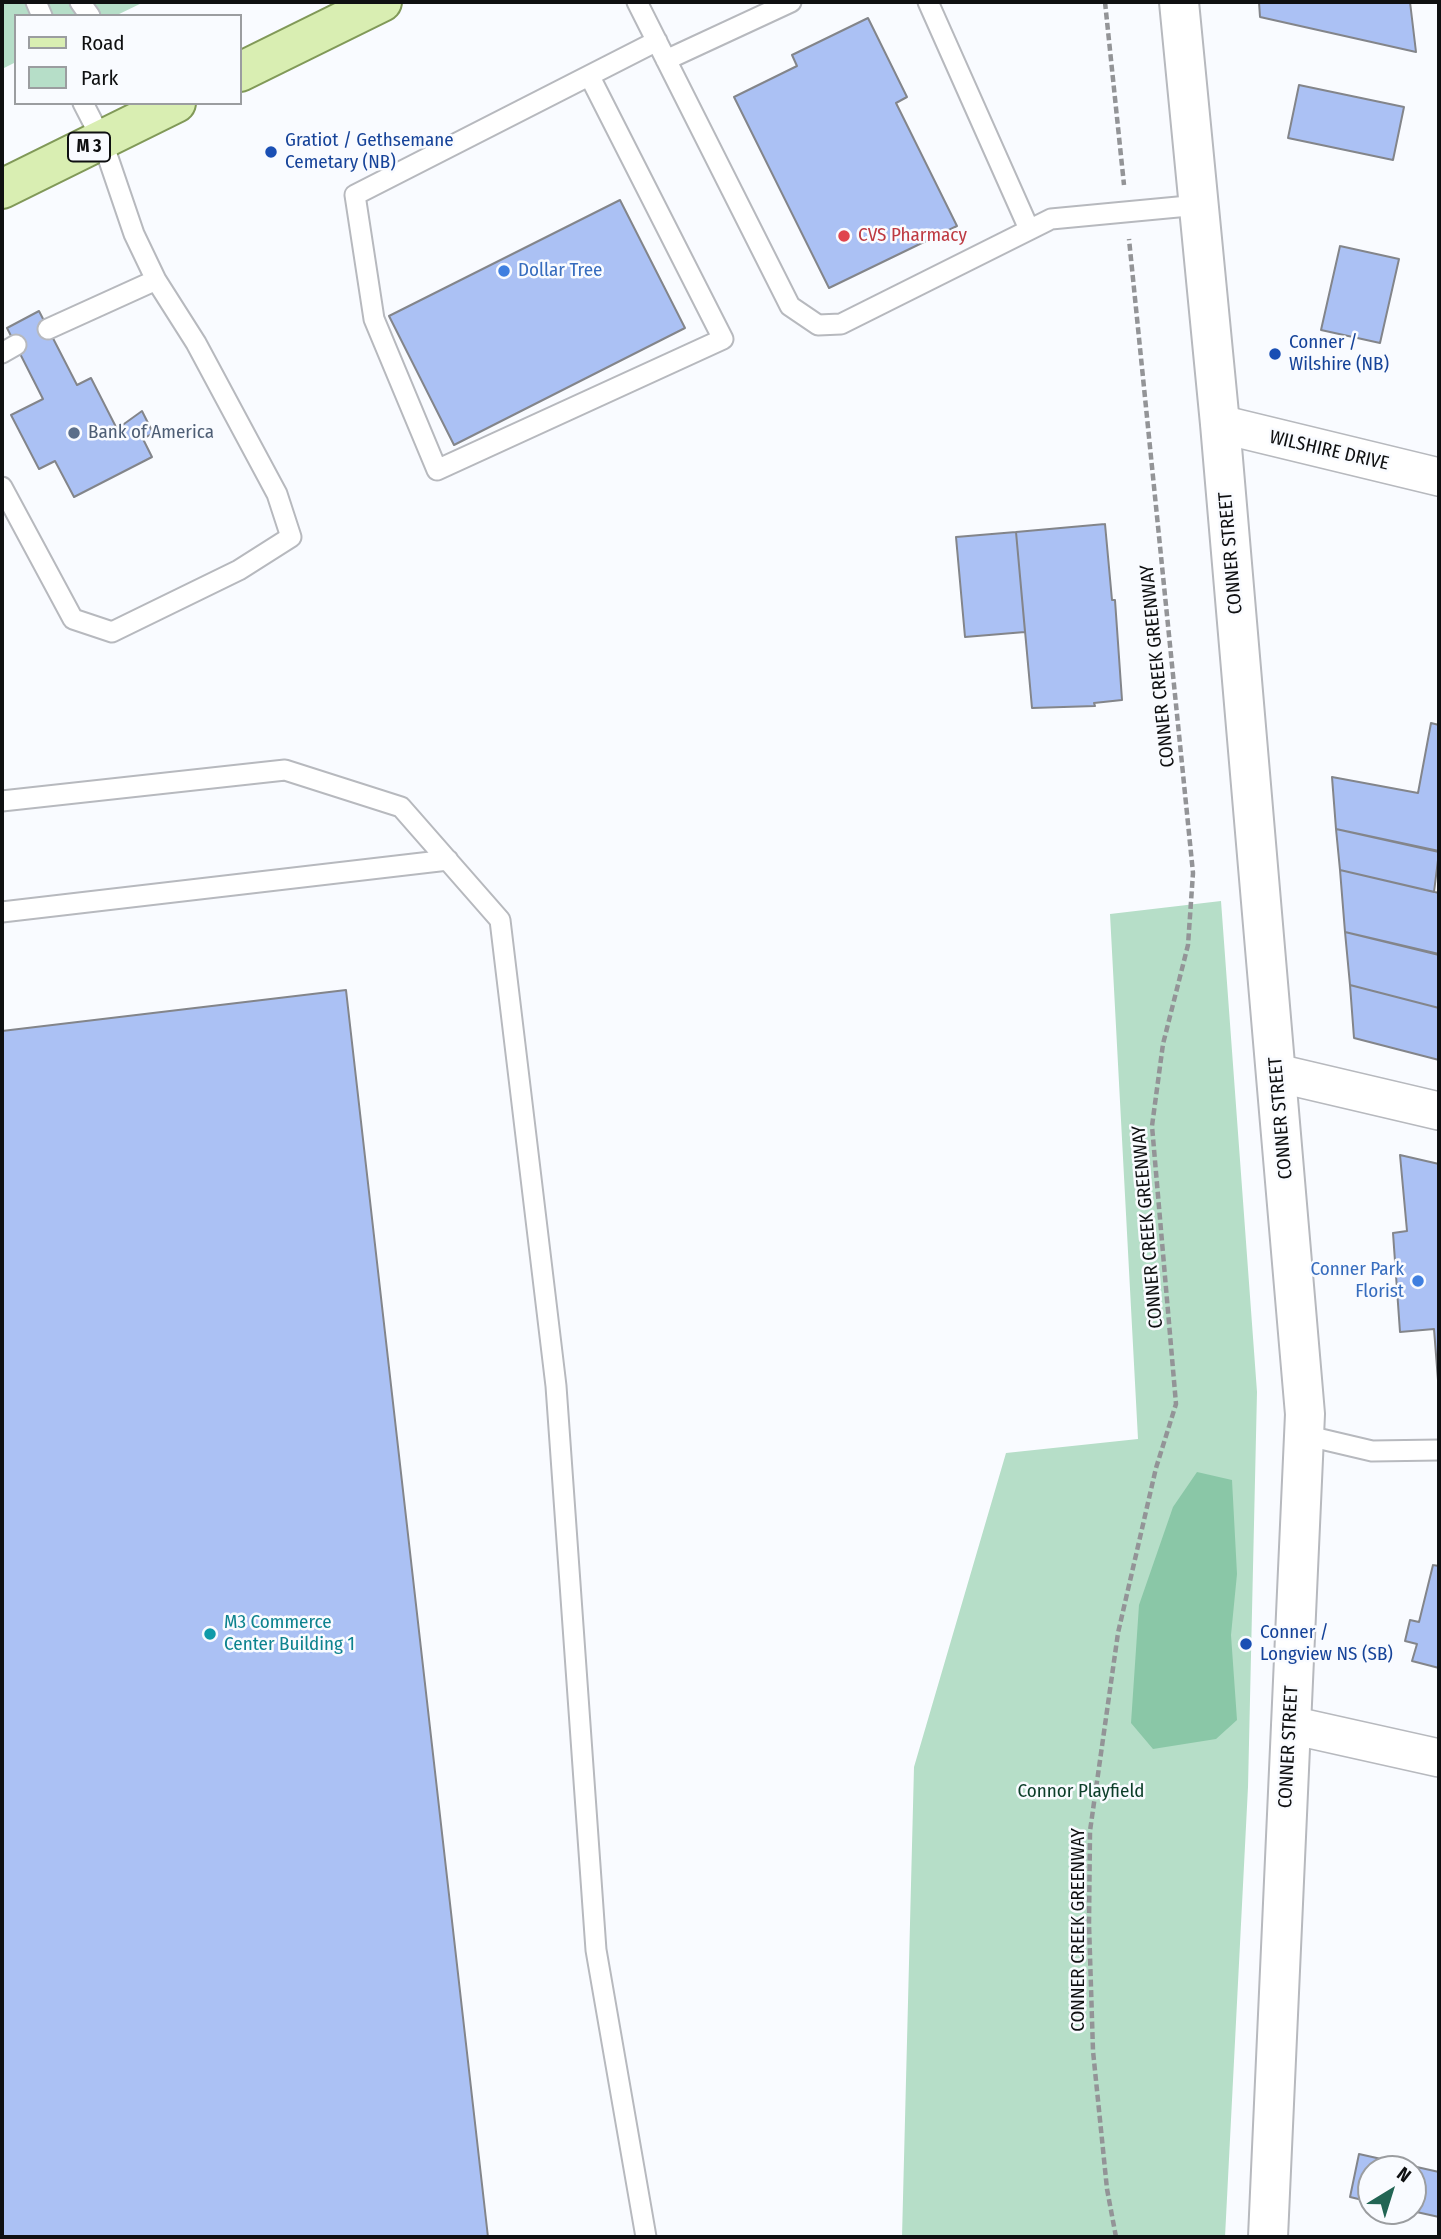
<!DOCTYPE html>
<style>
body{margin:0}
#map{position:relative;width:1441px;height:2239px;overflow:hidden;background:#f9fbff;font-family:"Fira Sans Condensed",sans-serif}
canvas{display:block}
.frame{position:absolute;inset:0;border:4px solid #0f1011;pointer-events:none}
.legend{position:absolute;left:14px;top:14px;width:228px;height:91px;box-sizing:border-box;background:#f9fbff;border:2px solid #9b9da0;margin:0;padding:9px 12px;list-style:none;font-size:21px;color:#0f1011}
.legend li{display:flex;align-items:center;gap:14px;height:35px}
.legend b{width:35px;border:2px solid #9b9da0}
.north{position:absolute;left:1357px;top:2155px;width:70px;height:70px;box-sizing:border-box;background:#f9fbff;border:2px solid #9b9da0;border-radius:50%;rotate:38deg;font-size:19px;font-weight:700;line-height:28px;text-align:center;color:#0f1011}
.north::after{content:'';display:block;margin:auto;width:24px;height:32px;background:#226554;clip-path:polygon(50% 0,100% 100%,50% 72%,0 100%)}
</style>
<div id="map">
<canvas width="1441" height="2239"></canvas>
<div class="frame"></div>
<ul class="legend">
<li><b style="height:9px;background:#d9eeb2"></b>Road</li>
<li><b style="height:19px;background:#b6dec8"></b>Park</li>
</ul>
<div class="north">N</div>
</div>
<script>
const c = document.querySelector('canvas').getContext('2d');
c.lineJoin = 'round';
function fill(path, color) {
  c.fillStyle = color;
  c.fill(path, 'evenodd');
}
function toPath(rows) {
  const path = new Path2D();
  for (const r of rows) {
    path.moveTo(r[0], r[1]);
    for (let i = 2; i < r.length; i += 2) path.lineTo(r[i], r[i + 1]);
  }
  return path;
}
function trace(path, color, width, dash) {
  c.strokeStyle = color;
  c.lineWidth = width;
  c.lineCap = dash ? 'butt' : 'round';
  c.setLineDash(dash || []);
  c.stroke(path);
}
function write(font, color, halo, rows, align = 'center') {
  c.font = font + ' "Fira Sans Condensed",sans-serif';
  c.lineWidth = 5;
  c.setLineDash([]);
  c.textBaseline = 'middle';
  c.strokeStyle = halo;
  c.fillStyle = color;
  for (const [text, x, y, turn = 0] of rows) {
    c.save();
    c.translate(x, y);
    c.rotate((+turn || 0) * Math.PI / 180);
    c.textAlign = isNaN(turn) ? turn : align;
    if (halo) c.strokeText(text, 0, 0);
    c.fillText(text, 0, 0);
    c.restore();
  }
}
const green = toPath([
 [2,2,144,2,115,16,16,16,16,62,2,69],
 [1221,901,1257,1392,1248,1787,1225,2237,902,2237,914,1767,1006,1453,1138,1439,1110,914]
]);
const forest = toPath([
 [1197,1472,1232,1480,1237,1574,1231,1635,1237,1720,1216,1739,1153,1749,1131,1723,1139,1605,1173,1507]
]);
const building = toPath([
 [1259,2,1410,2,1416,52,1260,17,1259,2],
 [868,18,907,97,896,103,957,226,829,288,734,97,797,66,792,55,868,18],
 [1299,85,1404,107,1393,160,1288,138,1299,85],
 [620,200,685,328,454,445,389,316,620,200],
 [1340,246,1399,259,1380,343,1321,330,1340,246],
 [39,311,77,385,91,378,117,429,142,411,153,433,143,439,152,457,74,497,55,461,39,469,11,415,43,399,7,328,39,311],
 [1105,524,1112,600,1115,600,1122,700,1094,703,1095,706,1032,708,1016,532,1105,524],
 [1016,532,1025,632,965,637,956,537,1016,532],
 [1431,723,1439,725,1439,851,1336,829,1332,777,1418,793,1431,723],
 [1336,829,1439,852,1434,892,1340,870,1336,829],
 [1340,870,1439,893,1439,954,1345,932,1340,870],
 [1345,932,1439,955,1439,1008,1350,985,1345,932],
 [1350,985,1439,1008,1439,1060,1354,1038,1350,985],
 [346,990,488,2237,2,2237,2,1031,346,990],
 [1400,1155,1439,1164,1439,1393,1434,1329,1400,1332,1393,1233,1407,1231,1400,1155],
 [1433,1565,1439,1566,1439,1668,1412,1661,1417,1644,1405,1641,1410,1620,1419,1622,1433,1565],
 [1359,2154,1439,2172,1439,2217,1412,2211,1413,2169,1371,2169,1371,2202,1350,2197,1359,2154]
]);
const path = toPath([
 [1105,2,1124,185],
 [1116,2237,1107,2189,1093,2051,1089,1924,1090,1831,1118,1633,1156,1468,1176,1404,1152,1126,1163,1044,1188,945,1193,873,1129,239]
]);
const lane = toPath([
 [36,2,42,16],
 [80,2,90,16],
 [637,2,790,306,818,325,841,324,1051,219,1199,205],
 [928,2,1029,229],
 [666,60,791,2],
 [590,77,723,339,437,470,374,319,355,195,657,41],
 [83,103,102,140,134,234,156,280],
 [2,353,16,345],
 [2,487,73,619,112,632,239,570,291,537,277,494,196,343,156,280,48,329],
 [2,801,285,770,401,807,500,920,556,1386,596,1950,646,2237],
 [2,912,448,860],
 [1304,1435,1372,1451,1439,1450]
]);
const street = toPath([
 [1220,424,1439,477],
 [1277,1073,1439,1111],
 [1291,1725,1439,1758]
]);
const secondary = toPath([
 [1179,2,1220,424,1305,1414,1268,2237]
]);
const primary = toPath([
 [240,72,382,2],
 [2,189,176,103]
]);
const markers = [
 [271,152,7,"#1a4fb4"],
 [844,236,7,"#e0444e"],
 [504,271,7,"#3f7fe0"],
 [1275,354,7,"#1a4fb4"],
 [74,433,7,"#5c6f8a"],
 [1418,1281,7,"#3f7fe0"],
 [210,1634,7,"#0f9aa8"],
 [1246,1644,7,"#1a4fb4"]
];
const shields = [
 [89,147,42]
];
const shieldNames = [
 ["M 3",89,147]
];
const transitNames = [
 ["Gratiot / Gethsemane",285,141],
 ["Cemetary (NB)",285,163],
 ["Conner /",1289,343],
 ["Wilshire (NB)",1289,365],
 ["Conner /",1260,1633],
 ["Longview NS (SB)",1260,1655]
];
const healthNames = [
 ["CVS Pharmacy",858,236]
];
const shopNames = [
 ["Dollar Tree",518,271],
 ["Conner Park",1404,1270,"right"],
 ["Florist",1404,1292,"right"]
];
const serviceNames = [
 ["Bank of America",88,433]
];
const streetNames = [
 ["WILSHIRE DRIVE",1329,451,13],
 ["CONNER STREET",1231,553,-95],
 ["CONNER CREEK GREENWAY",1158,666,-96],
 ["CONNER STREET",1281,1118,-95],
 ["CONNER CREEK GREENWAY",1148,1227,-95],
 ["CONNER STREET",1289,1747,-87],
 ["CONNER CREEK GREENWAY",1079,1930,-90]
];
const cultureNames = [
 ["M3 Commerce",224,1623],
 ["Center Building 1",224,1645]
];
const parkNames = [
 ["Connor Playfield",1081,1792]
];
fill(green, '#b6dec8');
fill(forest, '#8ac7a7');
fill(building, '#abc1f4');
trace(building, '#83858a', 2);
trace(lane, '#b7b9be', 23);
trace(street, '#b7b9be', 40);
trace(secondary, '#b7b9be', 42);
trace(primary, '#819958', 42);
trace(path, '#939497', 4.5, [7, 3.5]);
trace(lane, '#fff', 19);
trace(street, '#fff', 37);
trace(secondary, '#fff', 38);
trace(primary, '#d9eeb2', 38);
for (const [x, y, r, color] of markers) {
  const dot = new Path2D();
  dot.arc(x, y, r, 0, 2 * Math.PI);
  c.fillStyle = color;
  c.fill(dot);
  trace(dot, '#f9fbff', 2.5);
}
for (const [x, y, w] of shields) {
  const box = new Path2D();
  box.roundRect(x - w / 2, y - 14.5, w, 29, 5);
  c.fillStyle = '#f9fbff';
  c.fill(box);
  trace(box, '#0f1011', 2);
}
write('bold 18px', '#0f1011', null, shieldNames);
write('19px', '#164399', '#f9fbff', transitNames, 'left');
write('19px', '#be3a42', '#f9fbff', healthNames, 'left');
write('19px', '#366cbe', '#f9fbff', shopNames, 'left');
write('19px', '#4e5e75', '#f9fbff', serviceNames, 'left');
write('19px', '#0f1011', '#f9fbff', streetNames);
write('19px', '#0d838f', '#f9fbff', cultureNames, 'left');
write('19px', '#0c3e29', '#f9fbff', parkNames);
</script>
